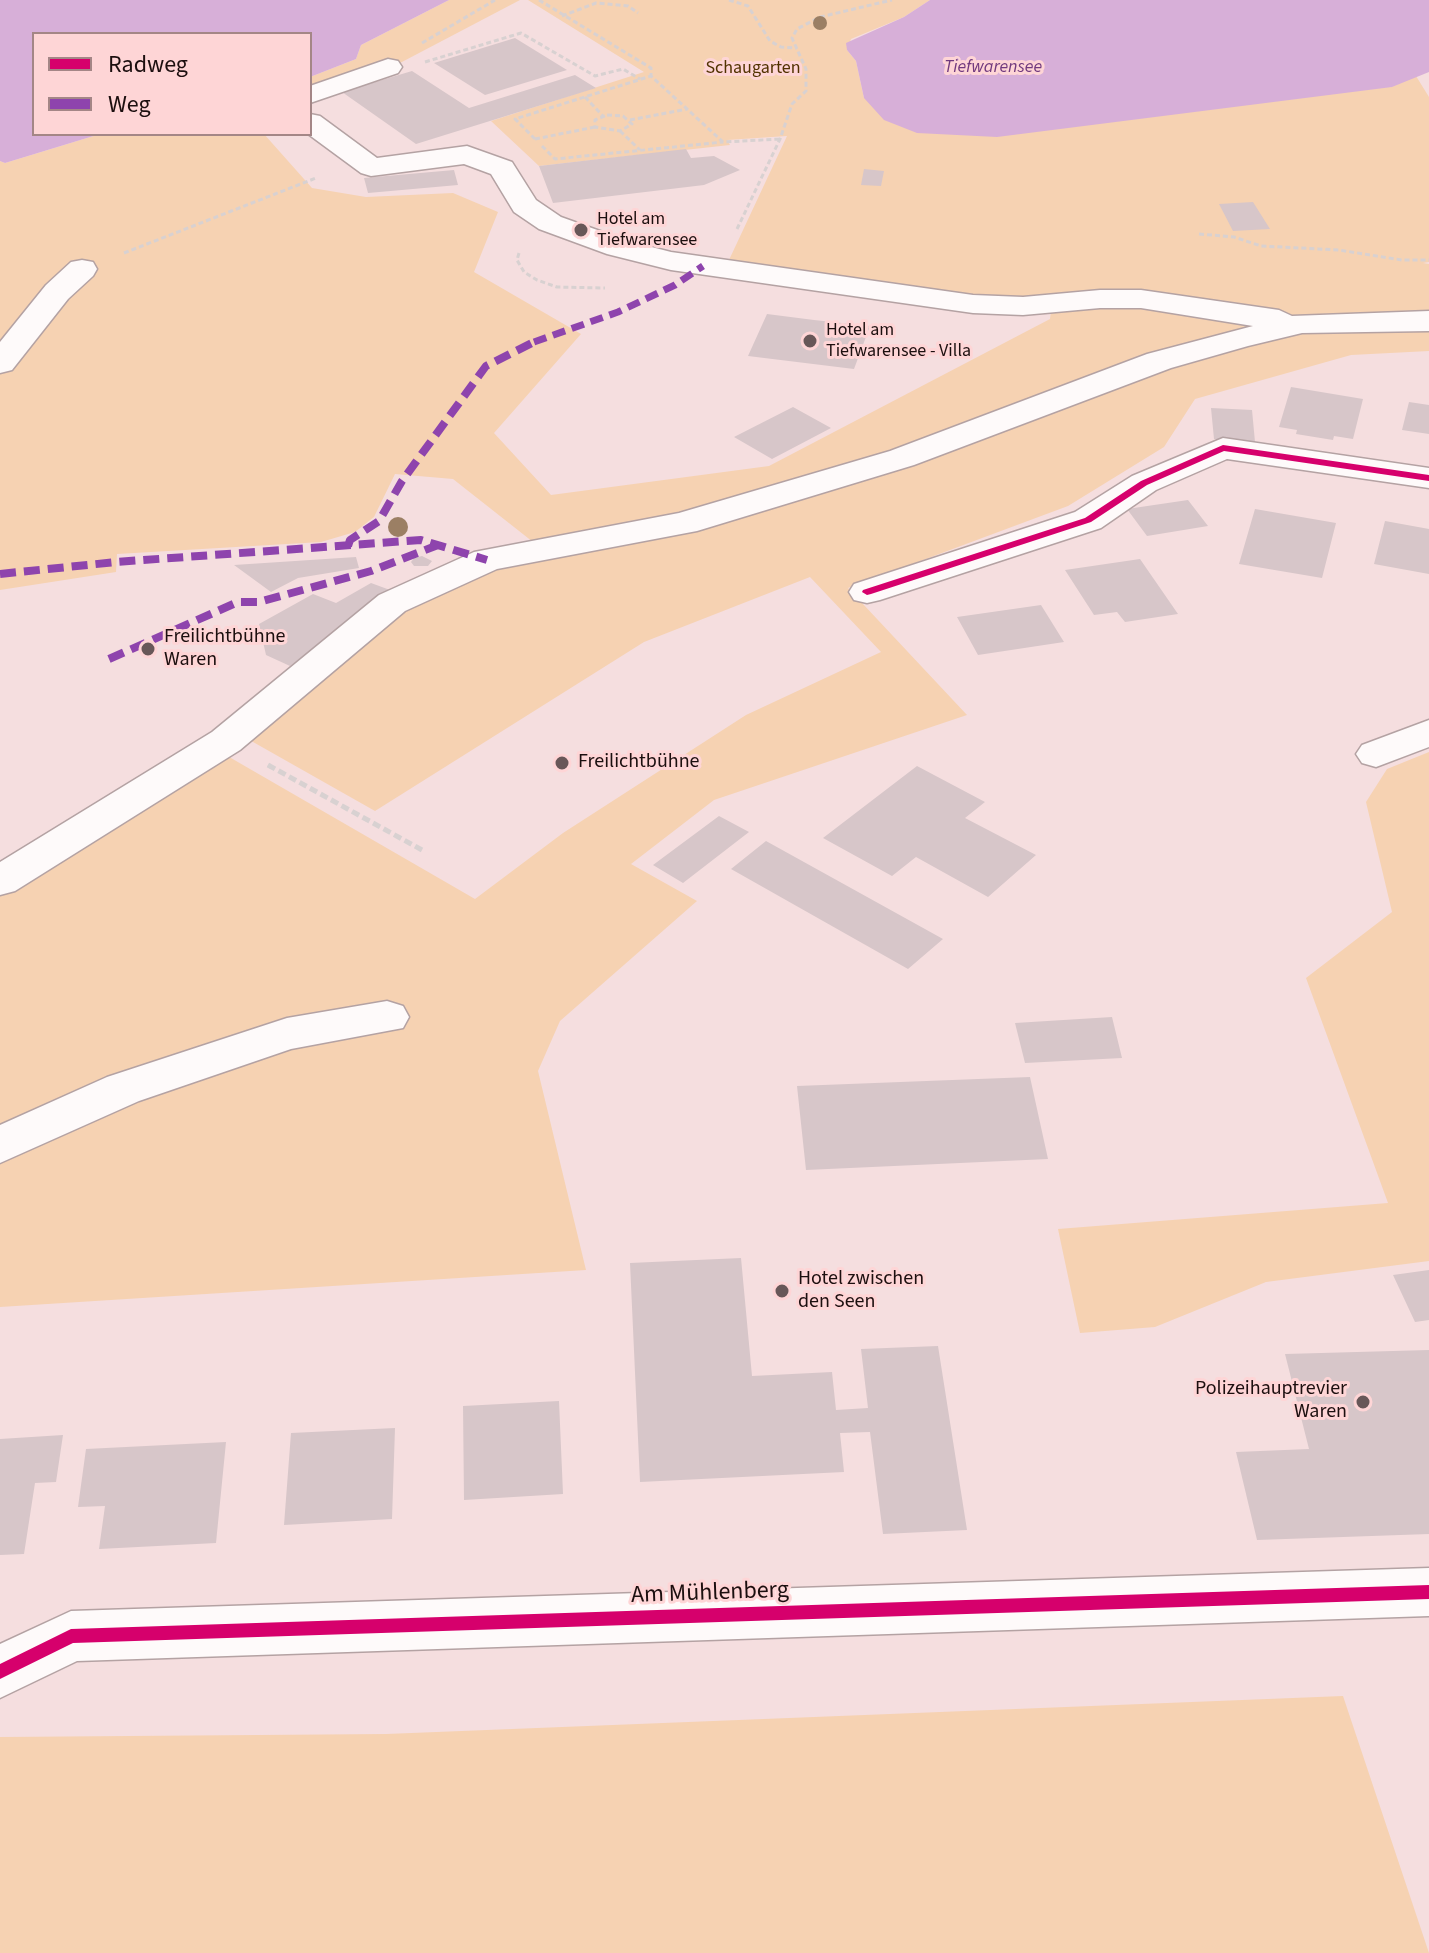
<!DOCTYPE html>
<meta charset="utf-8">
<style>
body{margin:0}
#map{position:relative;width:1429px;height:1953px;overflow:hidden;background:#f5dedf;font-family:"Source Sans 3",sans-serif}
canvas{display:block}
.legend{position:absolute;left:32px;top:32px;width:280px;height:104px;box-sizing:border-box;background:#fed5d6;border:2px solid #a48686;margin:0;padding:10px 14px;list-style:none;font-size:24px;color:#1c0f0f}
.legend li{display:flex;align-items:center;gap:16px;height:40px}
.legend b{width:40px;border:2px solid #a48686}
</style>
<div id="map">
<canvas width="1429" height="1953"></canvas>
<ul class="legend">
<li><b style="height:10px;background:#d6006c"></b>Radweg</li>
<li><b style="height:10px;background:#8e44ad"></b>Weg</li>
</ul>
</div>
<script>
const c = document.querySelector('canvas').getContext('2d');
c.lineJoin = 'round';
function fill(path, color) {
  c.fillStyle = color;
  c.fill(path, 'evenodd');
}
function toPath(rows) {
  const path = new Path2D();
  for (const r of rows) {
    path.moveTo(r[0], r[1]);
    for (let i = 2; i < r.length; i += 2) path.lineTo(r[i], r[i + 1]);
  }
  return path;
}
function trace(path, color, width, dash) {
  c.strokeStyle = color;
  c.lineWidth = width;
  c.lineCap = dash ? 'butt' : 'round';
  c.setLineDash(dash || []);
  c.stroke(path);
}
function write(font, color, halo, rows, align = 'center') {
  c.font = font + ' "Source Sans 3",sans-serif';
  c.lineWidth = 6;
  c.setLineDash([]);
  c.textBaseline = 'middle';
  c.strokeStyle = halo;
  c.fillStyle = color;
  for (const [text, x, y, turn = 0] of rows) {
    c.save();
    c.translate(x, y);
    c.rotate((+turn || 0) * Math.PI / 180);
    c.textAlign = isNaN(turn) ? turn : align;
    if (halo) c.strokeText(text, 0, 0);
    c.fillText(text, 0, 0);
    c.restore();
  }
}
const green = toPath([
 [449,0,520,0,400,63,386,65,310,93,310,77,356,59,361,45],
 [528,0,930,0,904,17,851,39,847,50,856,61,864,98,1391,87,1416,76,1429,97,1429,262,1423,263,1429,264,1429,351,1351,355,1195,399,1164,447,1068,506,848,588,967,715,714,800,631,864,697,901,560,1021,538,1071,586,1270,0,1307,0,869,224,754,475,899,563,833,746,715,881,652,810,577,644,642,375,811,246,738,399,608,533,542,453,479,395,474,374,517,355,532,321,542,117,554,116,572,0,590,0,161,5,163,100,134,264,134,312,188,366,197,453,193,498,212,474,272,581,334,494,433,551,495,769,466,1050,319,1053,295,977,298,764,270,729,260,787,136,727,140,730,145,539,166,491,121,644,72],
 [1429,752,1429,1261,1266,1282,1155,1327,1080,1333,1058,1229,1388,1203,1306,978,1392,912,1366,802,1387,769],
 [1343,1696,1429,1953,0,1953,0,1737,386,1734]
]);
const water = toPath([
 [0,0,449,0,361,45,356,59,310,77,310,34,34,34,34,134,100,134,5,163,0,161],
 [930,0,1429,0,1429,72,1392,87,997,137,917,133,884,120,864,98,856,61,847,50,846,43,904,17]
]);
const building = toPath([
 [515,38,567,70,485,95,434,63],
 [412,71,469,108,575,75,596,88,416,144,342,92],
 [686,149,691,158,714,156,740,170,704,185,553,203,539,166],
 [864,169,884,171,881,186,861,185],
 [454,170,458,185,368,193,364,178],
 [1253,202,1270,229,1233,231,1219,204],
 [767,314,814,320,870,326,854,369,748,356],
 [1291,387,1363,399,1353,439,1334,436,1333,440,1296,434,1297,430,1279,427],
 [1409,402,1429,405,1429,434,1402,430],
 [793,407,831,428,772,459,734,437],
 [1211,408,1252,410,1255,442,1214,439],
 [1188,500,1208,526,1147,536,1127,509],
 [1255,509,1336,523,1322,578,1239,564],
 [1385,521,1429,529,1429,574,1374,564],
 [422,556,432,561,428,566,414,566,411,562,414,558],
 [356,557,359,568,298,578,271,592,234,565],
 [1140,559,1178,614,1125,622,1117,612,1094,615,1065,570],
 [371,583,390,590,290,666,266,655,259,624,313,594,336,603],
 [1041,605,1064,642,978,655,957,617],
 [917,766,985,802,965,818,1036,855,988,897,916,857,892,876,823,838],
 [719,816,749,832,683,883,653,865],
 [766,841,943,939,908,969,731,869],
 [1112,1017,1122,1058,1025,1063,1015,1023],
 [1030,1077,1048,1159,806,1170,797,1086],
 [741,1258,752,1376,832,1372,836,1410,868,1408,861,1349,938,1346,967,1530,883,1534,870,1432,840,1433,844,1472,640,1482,630,1263],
 [1429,1270,1429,1320,1415,1322,1393,1275],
 [1429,1350,1429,1534,1257,1540,1236,1452,1309,1449,1285,1354],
 [559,1401,563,1494,464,1500,463,1406],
 [395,1428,392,1519,284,1525,291,1433],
 [63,1435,56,1482,35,1483,24,1554,0,1555,0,1439],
 [226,1442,216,1543,99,1549,105,1506,78,1507,86,1449]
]);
const pathFar2 = toPath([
 [539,0,651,68,651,76],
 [729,0,748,6,770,41,781,47,797,48],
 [562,16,596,3,628,6,638,13],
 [422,43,495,0],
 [425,62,521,33,595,76,623,69,640,79],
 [585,97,603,116],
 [607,115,623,116,632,124,620,131,595,127,595,120,607,115],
 [630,120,687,109],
 [620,131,640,150],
 [535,139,515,119,651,76,723,142,780,139],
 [535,139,595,127],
 [542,146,555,159,723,142],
 [737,229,780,139,792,104,806,91,806,69,792,38,797,29,820,17,892,0],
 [1199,234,1234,237,1261,246,1339,250,1402,260,1429,260],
 [124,253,316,178],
 [519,253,517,260,524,272,537,280,557,287,605,288]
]);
const pathFar1 = toPath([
 [268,765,271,767]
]);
const path = toPath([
 [268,765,422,850]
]);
const minor = toPath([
 [388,59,398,61,402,67,398,73,310,103,310,86,388,59],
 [310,114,320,116,377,158,467,146,512,162,536,200,561,217,628,241,671,252,973,295,1023,297,1100,290,1141,290,1279,310,1292,316,1429,311,1429,331,1302,333,1248,346,1171,368,914,465,697,531,497,569,405,611,240,750,15,891,0,895,0,862,212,732,379,595,474,552,679,513,890,451,1147,354,1253,326,1141,308,1100,308,1023,315,973,313,671,270,607,254,539,229,514,212,491,174,464,164,371,176,361,173,308,134,310,114],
 [82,260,93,262,97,269,93,276,68,299,12,370,0,373,0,342,46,285,71,262,82,260],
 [1223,438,1429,468,1429,488,1227,459,1156,490,1101,528,880,600,867,603,854,600,849,592,854,584,1075,512,1132,476,1223,438],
 [1429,720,1429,747,1376,767,1362,763,1356,754,1362,745,1429,720],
 [387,1001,403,1006,409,1017,403,1028,291,1049,139,1101,0,1163,0,1125,107,1077,287,1018,387,1001],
 [1429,1568,1429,1616,77,1661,0,1698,0,1644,71,1611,1429,1568]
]);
const quietFar1 = toPath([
 [534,342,618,312,675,285,703,266]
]);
const quiet = toPath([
 [348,546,350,540,379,521,402,481,486,366,538,340],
 [0,574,116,562,421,540,487,560],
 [109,659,238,602,259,602,371,571,438,545]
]);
const cycleway = toPath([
 [1223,445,1429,475,1429,481,1224,451,1147,485,1091,522,871,594,867,595,862,592,863,590,1085,518,1141,481,1223,445],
 [1429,1585,1429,1599,73,1643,0,1679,0,1664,71,1629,1429,1585]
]);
const trees = [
 [820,23,7],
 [398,527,10]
];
const markers = [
 [581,230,8,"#685758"],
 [810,341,8,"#685758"],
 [148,649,8,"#685758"],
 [562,763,8,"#685758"],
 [782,1291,8,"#685758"],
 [1363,1402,8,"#685758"]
];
const farWaternames = [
 ["Tiefwarensee",993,68]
];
const farParknames = [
 ["Schaugarten",753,69]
];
const farPoinames = [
 ["Hotel am",597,220],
 ["Tiefwarensee",597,241],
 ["Hotel am",826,331],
 ["Tiefwarensee - Villa",826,352]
];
const poiNames = [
 ["Freilichtbühne",164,638],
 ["Waren",164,661],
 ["Freilichtbühne",578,763],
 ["Hotel zwischen",798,1280],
 ["den Seen",798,1303],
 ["Polizeihauptrevier",1347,1390,"right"],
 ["Waren",1347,1413,"right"]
];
const nearStreetnames = [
 ["Am Mühlenberg",710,1594,-2]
];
fill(green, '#f6d2b2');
fill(water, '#d7afd8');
fill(building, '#d7c6c9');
trace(minor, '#b4a2a3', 3);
trace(pathFar2, '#d8d1d1', 3, [5, 3]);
trace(pathFar1, '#d8d1d1', 4, [7, 3]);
trace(path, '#d8d1d1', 5, [8, 4]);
fill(minor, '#fefafa');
trace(quietFar1, '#8e44ad', 7, [13, 7]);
trace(quiet, '#8e44ad', 8, [16, 8]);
fill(cycleway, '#d6006c');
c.fillStyle = '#9b7f64';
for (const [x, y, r] of trees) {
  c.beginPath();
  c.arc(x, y, r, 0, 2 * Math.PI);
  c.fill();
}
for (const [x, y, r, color] of markers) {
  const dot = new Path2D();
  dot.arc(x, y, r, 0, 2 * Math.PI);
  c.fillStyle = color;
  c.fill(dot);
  trace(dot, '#fed5d6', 3);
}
write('italic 18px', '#71397e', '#fed5d6', farWaternames);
write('18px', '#513200', '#fed5d6', farParknames);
write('18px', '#1c0f0f', '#fed5d6', farPoinames, 'left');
write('20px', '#1c0f0f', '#fed5d6', poiNames, 'left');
write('24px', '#1c0f0f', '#fed5d6', nearStreetnames);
</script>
